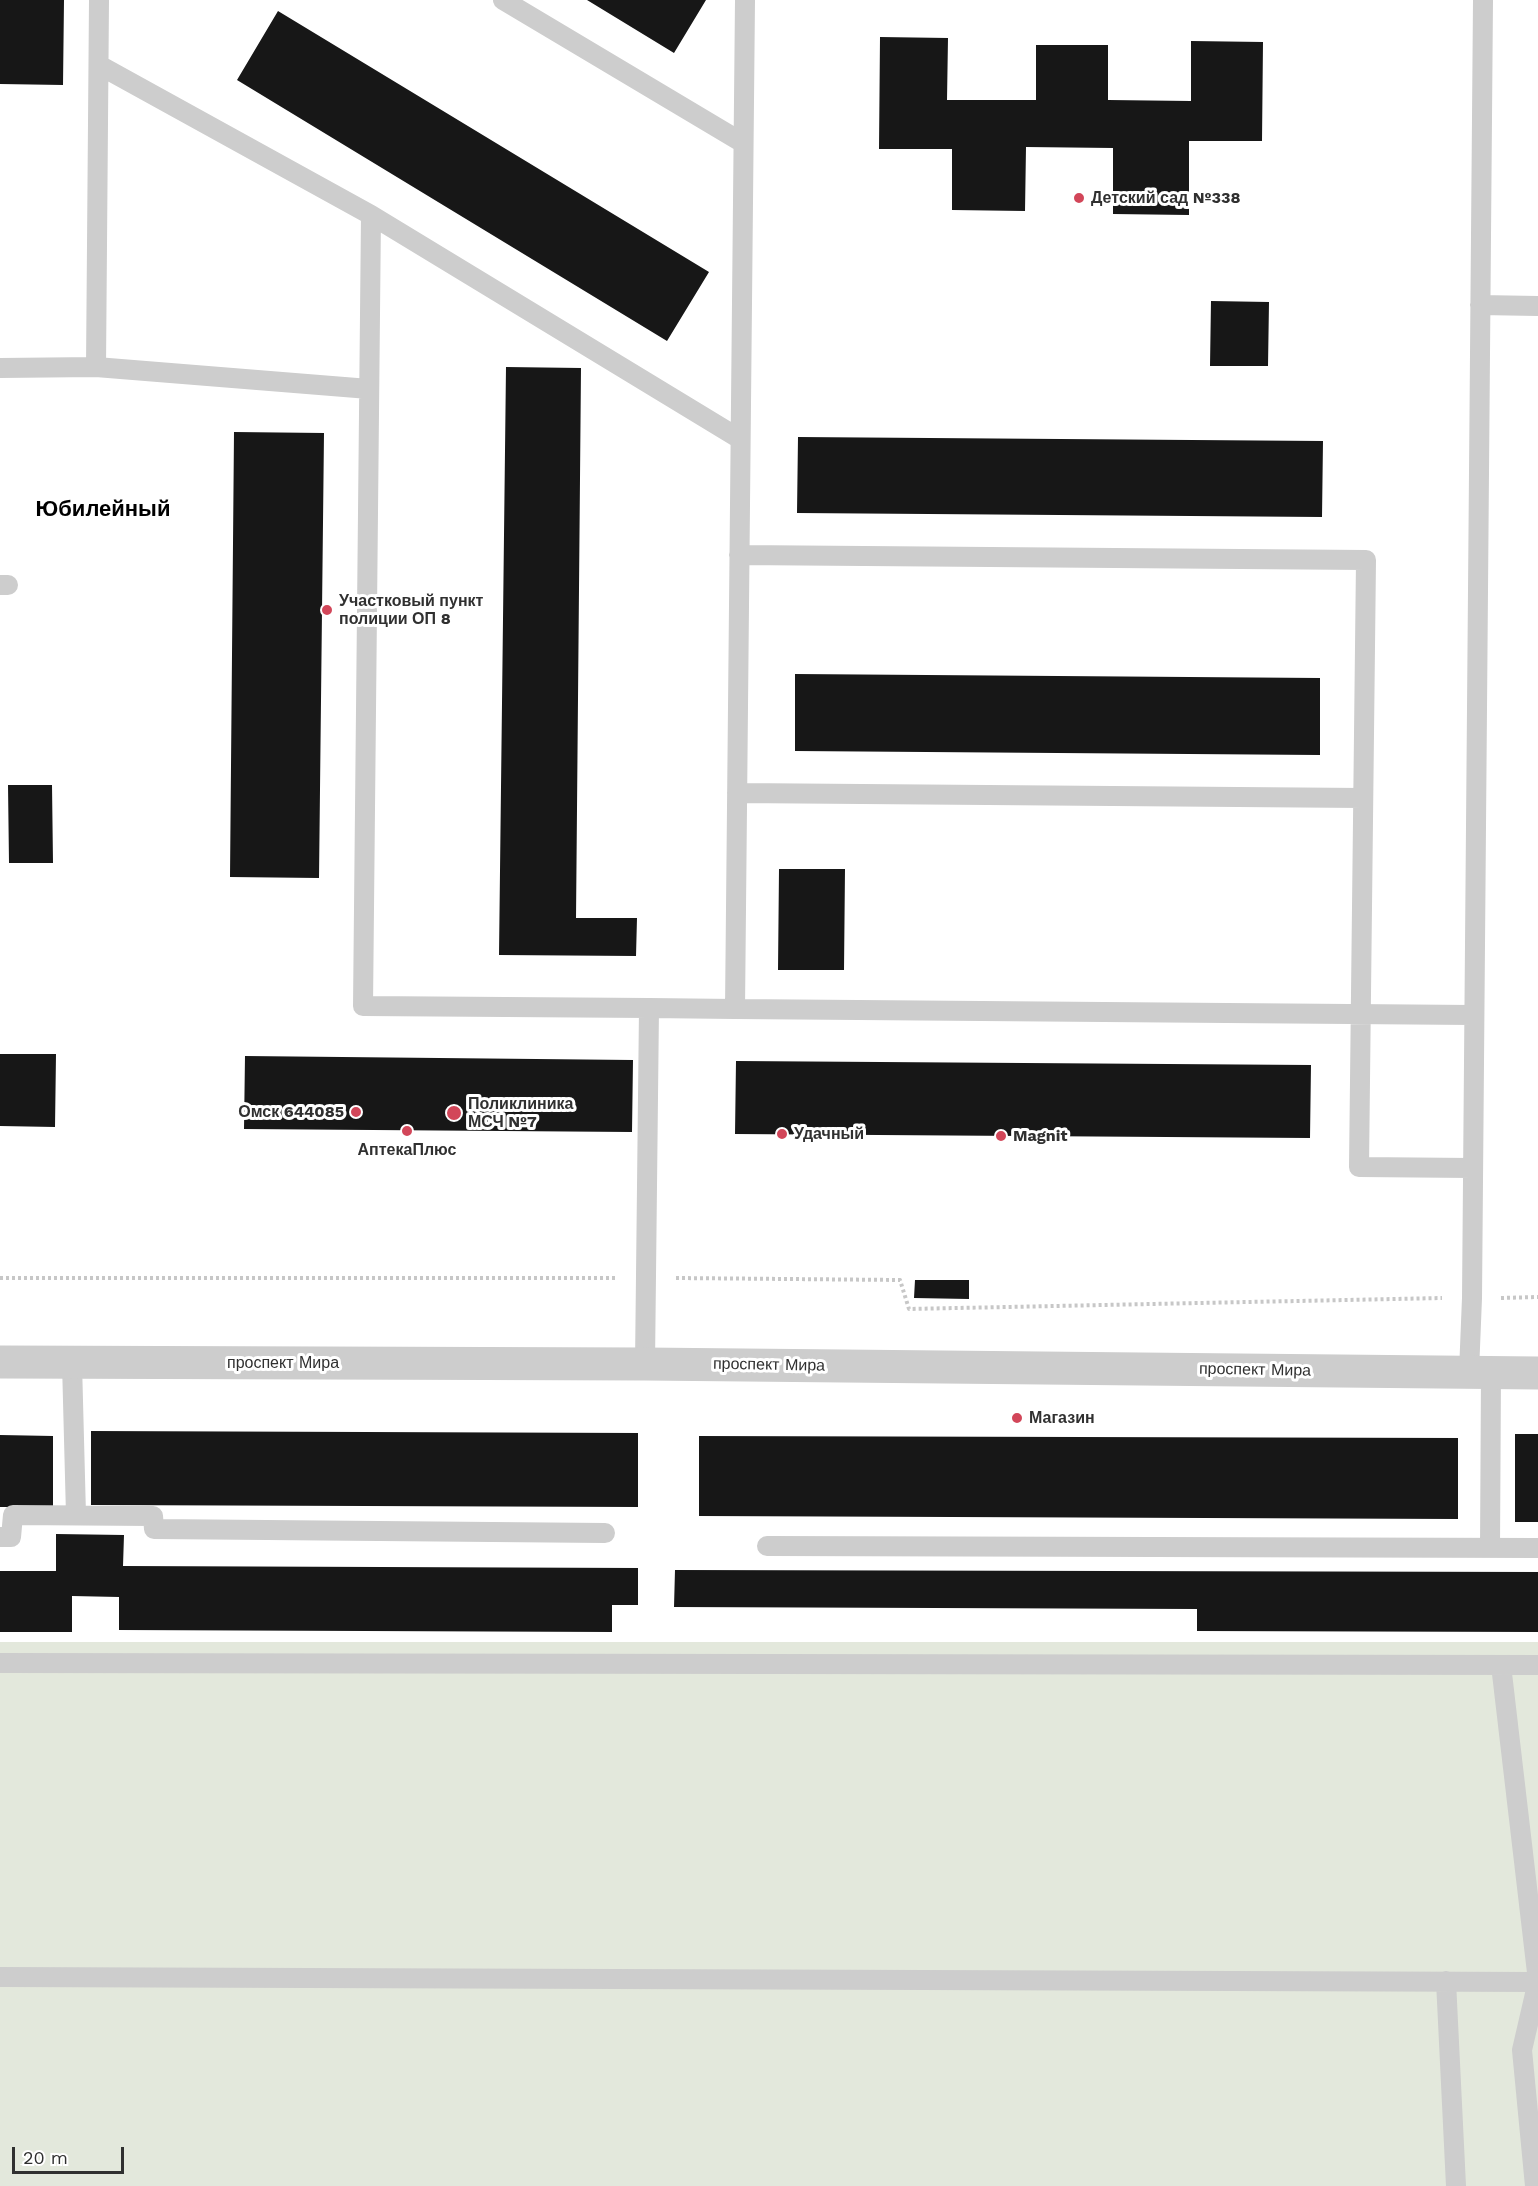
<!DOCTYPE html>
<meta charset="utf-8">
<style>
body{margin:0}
#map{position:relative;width:1538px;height:2186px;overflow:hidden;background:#fff;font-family:"Work Sans",sans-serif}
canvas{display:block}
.scale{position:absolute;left:12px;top:2147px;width:112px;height:27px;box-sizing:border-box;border:3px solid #303030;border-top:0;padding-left:8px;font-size:18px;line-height:21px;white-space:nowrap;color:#303030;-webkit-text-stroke:4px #fff;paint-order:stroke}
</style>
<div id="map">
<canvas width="1538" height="2186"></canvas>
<div class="scale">20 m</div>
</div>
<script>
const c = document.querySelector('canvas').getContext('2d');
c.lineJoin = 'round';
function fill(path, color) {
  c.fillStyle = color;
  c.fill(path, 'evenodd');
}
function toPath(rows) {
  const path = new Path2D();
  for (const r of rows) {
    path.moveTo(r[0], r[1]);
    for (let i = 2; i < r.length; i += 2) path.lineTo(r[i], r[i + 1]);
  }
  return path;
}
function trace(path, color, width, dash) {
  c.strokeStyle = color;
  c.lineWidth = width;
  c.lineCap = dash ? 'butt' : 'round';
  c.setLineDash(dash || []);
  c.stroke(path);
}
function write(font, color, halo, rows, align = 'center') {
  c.font = font + ' "Work Sans",sans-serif';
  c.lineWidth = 6;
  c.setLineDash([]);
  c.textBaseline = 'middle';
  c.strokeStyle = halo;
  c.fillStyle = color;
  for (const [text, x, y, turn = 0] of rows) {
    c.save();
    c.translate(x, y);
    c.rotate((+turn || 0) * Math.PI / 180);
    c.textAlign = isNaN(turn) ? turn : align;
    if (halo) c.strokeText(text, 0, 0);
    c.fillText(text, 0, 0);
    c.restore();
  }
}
const green = toPath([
 [0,1642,1538,1642,1538,2186,0,2186]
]);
const building = toPath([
 [0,0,64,0,63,85,0,84],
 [587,0,706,0,674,53],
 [278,11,709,272,667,341,237,80],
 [880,37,948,38,947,100,1036,100,1036,45,1108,45,1108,100,1191,101,1191,41,1263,42,1262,141,1189,141,1189,215,1113,214,1113,148,1026,147,1025,211,952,210,952,149,879,149],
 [1211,301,1269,302,1268,366,1210,366],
 [506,367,581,368,576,918,637,918,636,956,499,955],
 [234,432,324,433,319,878,230,877],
 [798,437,1323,441,1322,517,797,513],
 [795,674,1320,678,1320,755,795,751],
 [8,785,52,785,53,863,9,863],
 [779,869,845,869,844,970,778,970],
 [0,1054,56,1054,55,1127,0,1126],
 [245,1056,633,1060,632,1132,244,1129],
 [736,1061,1311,1065,1310,1138,735,1134],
 [915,1280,969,1280,969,1299,914,1298],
 [91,1431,638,1433,638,1507,91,1505],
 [1515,1434,1538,1434,1538,1522,1515,1522],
 [0,1435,53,1436,53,1507,0,1507],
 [699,1436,1458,1438,1458,1519,699,1516],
 [56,1534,124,1535,123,1566,638,1568,638,1605,612,1605,612,1632,119,1630,119,1597,72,1596,72,1632,0,1632,0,1571,56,1571],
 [675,1570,1538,1572,1538,1632,1197,1631,1197,1609,674,1607]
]);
const path = toPath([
 [0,1278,617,1278],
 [676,1278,900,1280,909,1309,1442,1298],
 [1501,1298,1538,1297]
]);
const service = toPath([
 [503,0,743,143],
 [99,65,371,215,740,439],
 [371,215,363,1006,649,1008,645,1364],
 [1480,305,1538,306],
 [96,367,99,0],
 [0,368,96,367,369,389],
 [739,555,1366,560,1359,1167,1472,1168],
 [0,585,8,585],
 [737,793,1363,798],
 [649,1008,735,1009,745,0],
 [735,1009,1473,1015],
 [72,1363,76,1515],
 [1469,1372,1472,1298,1483,0],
 [0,1537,11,1537,13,1515,153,1516,154,1529,605,1533],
 [767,1546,1538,1548],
 [1490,1548,1491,1373],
 [0,1663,1538,1665],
 [1501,1665,1538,1981,1522,2050,1535,2186],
 [0,1977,1538,1982],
 [1446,1981,1456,2186]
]);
const tertiary = toPath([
 [0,1362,645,1364,1538,1373]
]);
const markers = [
 [1079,198,6,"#d24659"],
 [327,610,6,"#d24659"],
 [356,1112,6,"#d24659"],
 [454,1113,8,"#d24659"],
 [407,1131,6,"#d24659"],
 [782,1134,6,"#d24659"],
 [1001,1136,6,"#d24659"],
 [1017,1418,6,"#d24659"]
];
const poiNames = [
 ["Детский сад №338",1091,198],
 ["Участковый пункт",339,601],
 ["полиции ОП 8",339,619],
 ["Поликлиника",468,1104],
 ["МСЧ №7",468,1122],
 ["Омск 644085",344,1112,"right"],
 ["Удачный",794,1134],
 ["Magnit",1013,1136],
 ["АптекаПлюс",407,1150,"center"],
 ["Магазин",1029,1418]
];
const streetNames = [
 ["проспект Мира",283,1363],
 ["проспект Мира",769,1365,1],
 ["проспект Мира",1255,1370,1]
];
const districtNames = [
 ["Юбилейный",103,510]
];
fill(green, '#e3e8dc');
fill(building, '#171717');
trace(path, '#c7c7c7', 4, [3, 3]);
trace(service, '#cdcdcd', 20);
trace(tertiary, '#cdcdcd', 33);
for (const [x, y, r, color] of markers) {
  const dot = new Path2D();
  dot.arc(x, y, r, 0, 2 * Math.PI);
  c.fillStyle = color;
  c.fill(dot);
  trace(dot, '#fff', 2);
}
write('bold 16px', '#303030', '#fff', poiNames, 'left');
write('16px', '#303030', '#fff', streetNames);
write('bold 22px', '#000', '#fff', districtNames);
</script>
